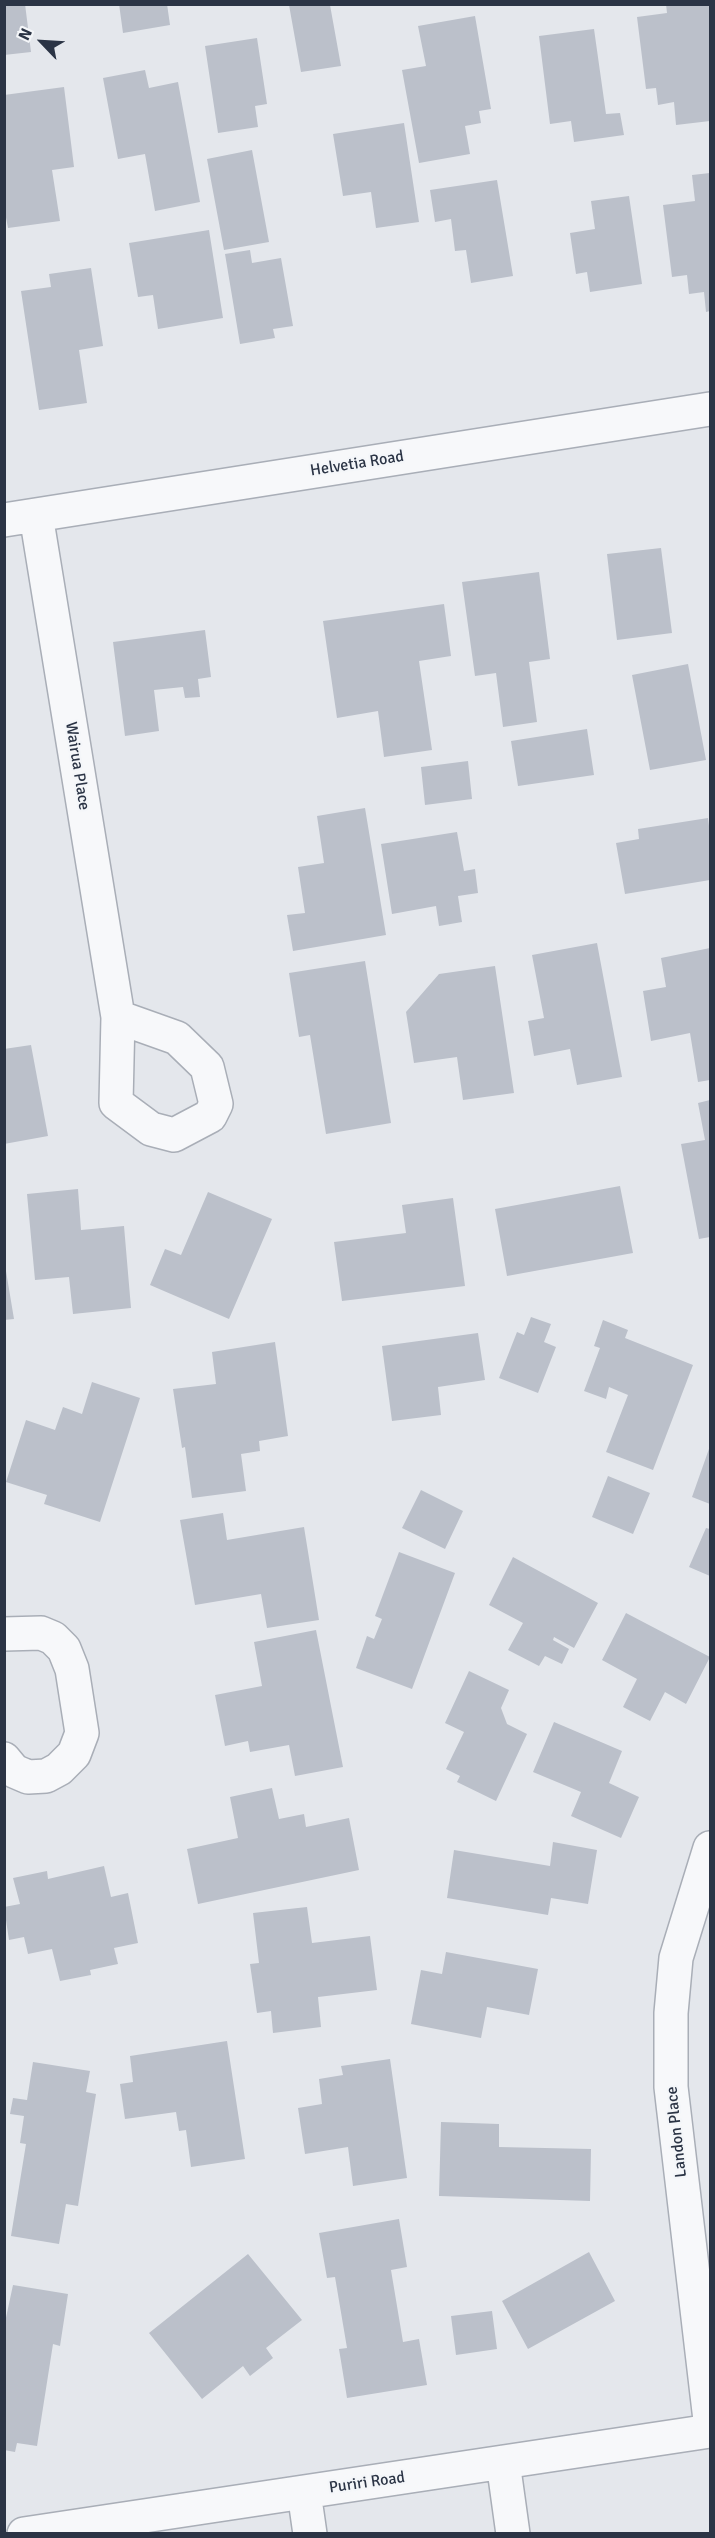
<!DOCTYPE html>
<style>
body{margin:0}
#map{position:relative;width:715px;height:2538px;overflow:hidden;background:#e4e7ec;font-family:Signika,sans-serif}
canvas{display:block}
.frame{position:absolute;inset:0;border:6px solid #2b3445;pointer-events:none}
.north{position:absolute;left:12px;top:12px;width:60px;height:60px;-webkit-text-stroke:4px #f4f6f9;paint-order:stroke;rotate:295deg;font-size:16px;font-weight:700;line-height:24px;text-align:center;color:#2b3445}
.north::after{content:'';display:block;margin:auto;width:21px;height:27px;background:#2b3445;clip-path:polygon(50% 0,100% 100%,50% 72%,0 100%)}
</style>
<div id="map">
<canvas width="715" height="2538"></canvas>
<div class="frame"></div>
<div class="north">N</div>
</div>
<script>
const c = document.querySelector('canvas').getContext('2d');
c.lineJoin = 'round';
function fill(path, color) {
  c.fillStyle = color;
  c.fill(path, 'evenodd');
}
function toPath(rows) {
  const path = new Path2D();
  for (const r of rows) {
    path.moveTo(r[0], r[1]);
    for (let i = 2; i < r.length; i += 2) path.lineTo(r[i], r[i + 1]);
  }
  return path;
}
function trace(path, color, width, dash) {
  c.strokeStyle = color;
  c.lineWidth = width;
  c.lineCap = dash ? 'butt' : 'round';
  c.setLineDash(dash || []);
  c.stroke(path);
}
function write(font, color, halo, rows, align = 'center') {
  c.font = font + ' Signika,sans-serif';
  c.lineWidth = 4.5;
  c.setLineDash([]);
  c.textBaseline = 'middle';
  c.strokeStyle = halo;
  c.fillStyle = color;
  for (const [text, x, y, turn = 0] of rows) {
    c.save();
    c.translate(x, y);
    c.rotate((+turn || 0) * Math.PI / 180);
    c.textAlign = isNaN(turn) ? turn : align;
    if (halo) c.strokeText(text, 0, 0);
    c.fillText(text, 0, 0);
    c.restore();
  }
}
const building = toPath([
 [4,4,25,4,31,52,4,55],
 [119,4,167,4,170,25,123,33],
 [666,4,709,4,710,121,676,125,674,102,658,105,656,88,646,89,637,17,667,13],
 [289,5,330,5,341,66,301,72],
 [475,16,491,109,479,111,481,123,465,126,470,154,419,163,402,70,426,66,418,26],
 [594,29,606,114,620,113,624,135,574,142,571,121,550,124,539,36],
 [257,38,267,104,255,106,258,127,218,133,205,46],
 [145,70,149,88,178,82,200,202,155,211,145,154,118,159,103,78],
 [64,87,74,167,52,170,60,221,8,228,4,207,4,95],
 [404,123,419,222,376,228,371,192,343,196,333,134],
 [252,150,269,242,224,250,207,159],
 [710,173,710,311,706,312,704,292,689,294,687,275,672,277,663,205,695,201,692,175],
 [497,180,513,276,471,283,466,250,455,251,451,219,435,222,430,190],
 [629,196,642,284,590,292,587,272,576,274,570,233,595,229,591,201],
 [209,230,223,318,158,329,153,295,138,297,129,243],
 [250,250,252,263,281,258,293,326,273,329,275,338,240,344,225,254],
 [91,268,103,346,79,350,87,403,39,410,21,291,51,287,49,274],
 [661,548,672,633,617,640,607,554],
 [539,572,550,659,529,662,537,722,503,727,496,673,475,676,462,582],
 [444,604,451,656,419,661,432,750,384,757,378,711,337,718,323,621],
 [205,630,211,677,198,679,200,697,185,698,183,687,154,690,159,731,125,736,113,642],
 [688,664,706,760,650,770,632,675],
 [587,729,594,775,518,786,511,741],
 [468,761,472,799,425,805,421,767],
 [365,808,386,935,293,951,287,915,305,913,298,867,324,863,317,816],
 [708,818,710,834,710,880,625,894,616,843,639,839,638,829],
 [457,832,464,871,475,869,478,893,458,896,462,922,439,926,436,906,392,914,381,844],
 [597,943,622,1077,577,1085,570,1049,534,1056,528,1021,544,1018,532,955],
 [710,948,710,1080,698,1082,690,1033,651,1041,643,991,666,987,661,958],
 [365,961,391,1123,326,1134,310,1035,299,1037,289,973],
 [495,966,514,1093,463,1100,457,1057,414,1063,406,1012,439,974],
 [31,1045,48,1136,4,1144,4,1049],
 [710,1100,710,1237,699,1239,681,1144,705,1140,698,1103],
 [620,1186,633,1253,507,1276,495,1209],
 [78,1189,81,1230,124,1226,131,1308,73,1314,69,1277,35,1280,27,1194],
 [208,1192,272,1219,229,1319,150,1285,165,1249,181,1255],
 [453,1198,465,1286,342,1301,334,1242,406,1233,402,1205],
 [4,1259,14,1319,4,1320],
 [531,1317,551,1324,544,1342,556,1347,538,1393,499,1378,517,1332,524,1335],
 [603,1320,628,1330,625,1338,693,1365,653,1470,606,1452,628,1395,609,1387,606,1399,584,1391,600,1348,594,1346],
 [478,1333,485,1380,438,1387,441,1415,392,1421,382,1346],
 [275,1342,288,1436,259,1441,260,1451,241,1454,246,1491,192,1498,185,1447,182,1448,173,1389,216,1384,212,1352],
 [92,1382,140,1398,100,1522,44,1504,47,1495,6,1482,26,1420,55,1430,63,1407,82,1414],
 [710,1446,710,1504,692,1497],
 [608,1476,650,1493,633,1534,592,1517],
 [421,1490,463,1511,445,1549,402,1528],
 [223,1513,227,1540,304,1527,319,1620,267,1628,261,1594,195,1605,180,1520],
 [706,1528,710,1529,710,1576,689,1567],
 [399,1552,455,1573,412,1689,356,1668,367,1636,374,1639,382,1619,375,1616],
 [513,1557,598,1603,574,1648,554,1637,553,1640,569,1649,562,1664,545,1656,539,1666,508,1650,523,1623,489,1605],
 [626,1613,710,1657,686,1704,665,1692,650,1721,623,1707,637,1679,602,1660],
 [316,1630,343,1767,295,1776,289,1745,250,1752,248,1741,225,1746,215,1695,262,1686,254,1642],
 [469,1671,509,1690,501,1708,507,1724,527,1734,496,1801,457,1782,460,1776,446,1769,464,1732,445,1723],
 [554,1722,622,1751,609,1783,639,1797,621,1838,571,1816,581,1792,533,1772],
 [272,1788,279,1819,304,1814,306,1827,349,1818,359,1870,198,1904,187,1849,238,1838,230,1797],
 [553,1842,597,1850,588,1904,551,1898,548,1915,447,1898,454,1850,550,1866],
 [104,1866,111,1897,128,1893,138,1943,114,1948,118,1964,90,1970,91,1975,60,1981,52,1949,28,1954,24,1937,9,1940,4,1907,20,1904,13,1878,47,1871,48,1879],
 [307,1907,312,1943,370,1936,377,1990,318,1997,321,2027,273,2033,271,2011,257,2013,250,1964,259,1963,253,1913],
 [446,1952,538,1969,529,2015,487,2007,481,2038,411,2024,421,1970,442,1974],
 [227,2041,245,2159,191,2167,186,2130,179,2131,176,2112,125,2119,120,2084,133,2082,130,2056],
 [390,2059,407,2178,353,2186,348,2147,305,2154,298,2108,322,2104,319,2079,343,2075,341,2066],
 [33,2062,90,2071,86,2092,96,2094,78,2206,66,2204,59,2244,11,2236,26,2144,20,2143,24,2116,10,2114,13,2098,27,2100],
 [441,2122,499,2124,499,2147,591,2149,590,2201,439,2196],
 [399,2219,407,2267,391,2270,403,2342,419,2339,427,2385,347,2398,339,2349,347,2348,335,2277,327,2278,319,2233],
 [589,2252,615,2301,528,2349,502,2301],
 [248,2254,302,2320,266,2348,273,2358,250,2376,243,2366,202,2399,149,2333],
 [13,2285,68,2294,60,2346,53,2344,37,2446,17,2443,15,2452,4,2450,4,2327],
 [492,2311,497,2349,456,2355,451,2316]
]);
const minor = toPath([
 [36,515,118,1017,177,1038,207,1067,216,1104,210,1116,174,1135,151,1129,116,1103,118,1017],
 [4,520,710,409],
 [4,1634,41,1633,53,1638,64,1649,72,1669,82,1733,74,1754,59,1769,46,1776,28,1777,14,1771,4,1759],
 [710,1848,676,1958,671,2013,671,2087,710,2420],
 [503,2462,513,2534],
 [304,2492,310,2534],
 [24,2534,710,2431]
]);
const streetNames = [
 ["Helvetia Road",357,464,-9],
 ["Wairua Place",77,766,81],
 ["Landon Place",677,2132,-96],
 ["Puriri Road",367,2483,-8]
];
fill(building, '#bbc0ca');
trace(minor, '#a9aeb7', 36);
trace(minor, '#f7f8fa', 33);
write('16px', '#2b3445', '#f4f6f9', streetNames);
</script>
